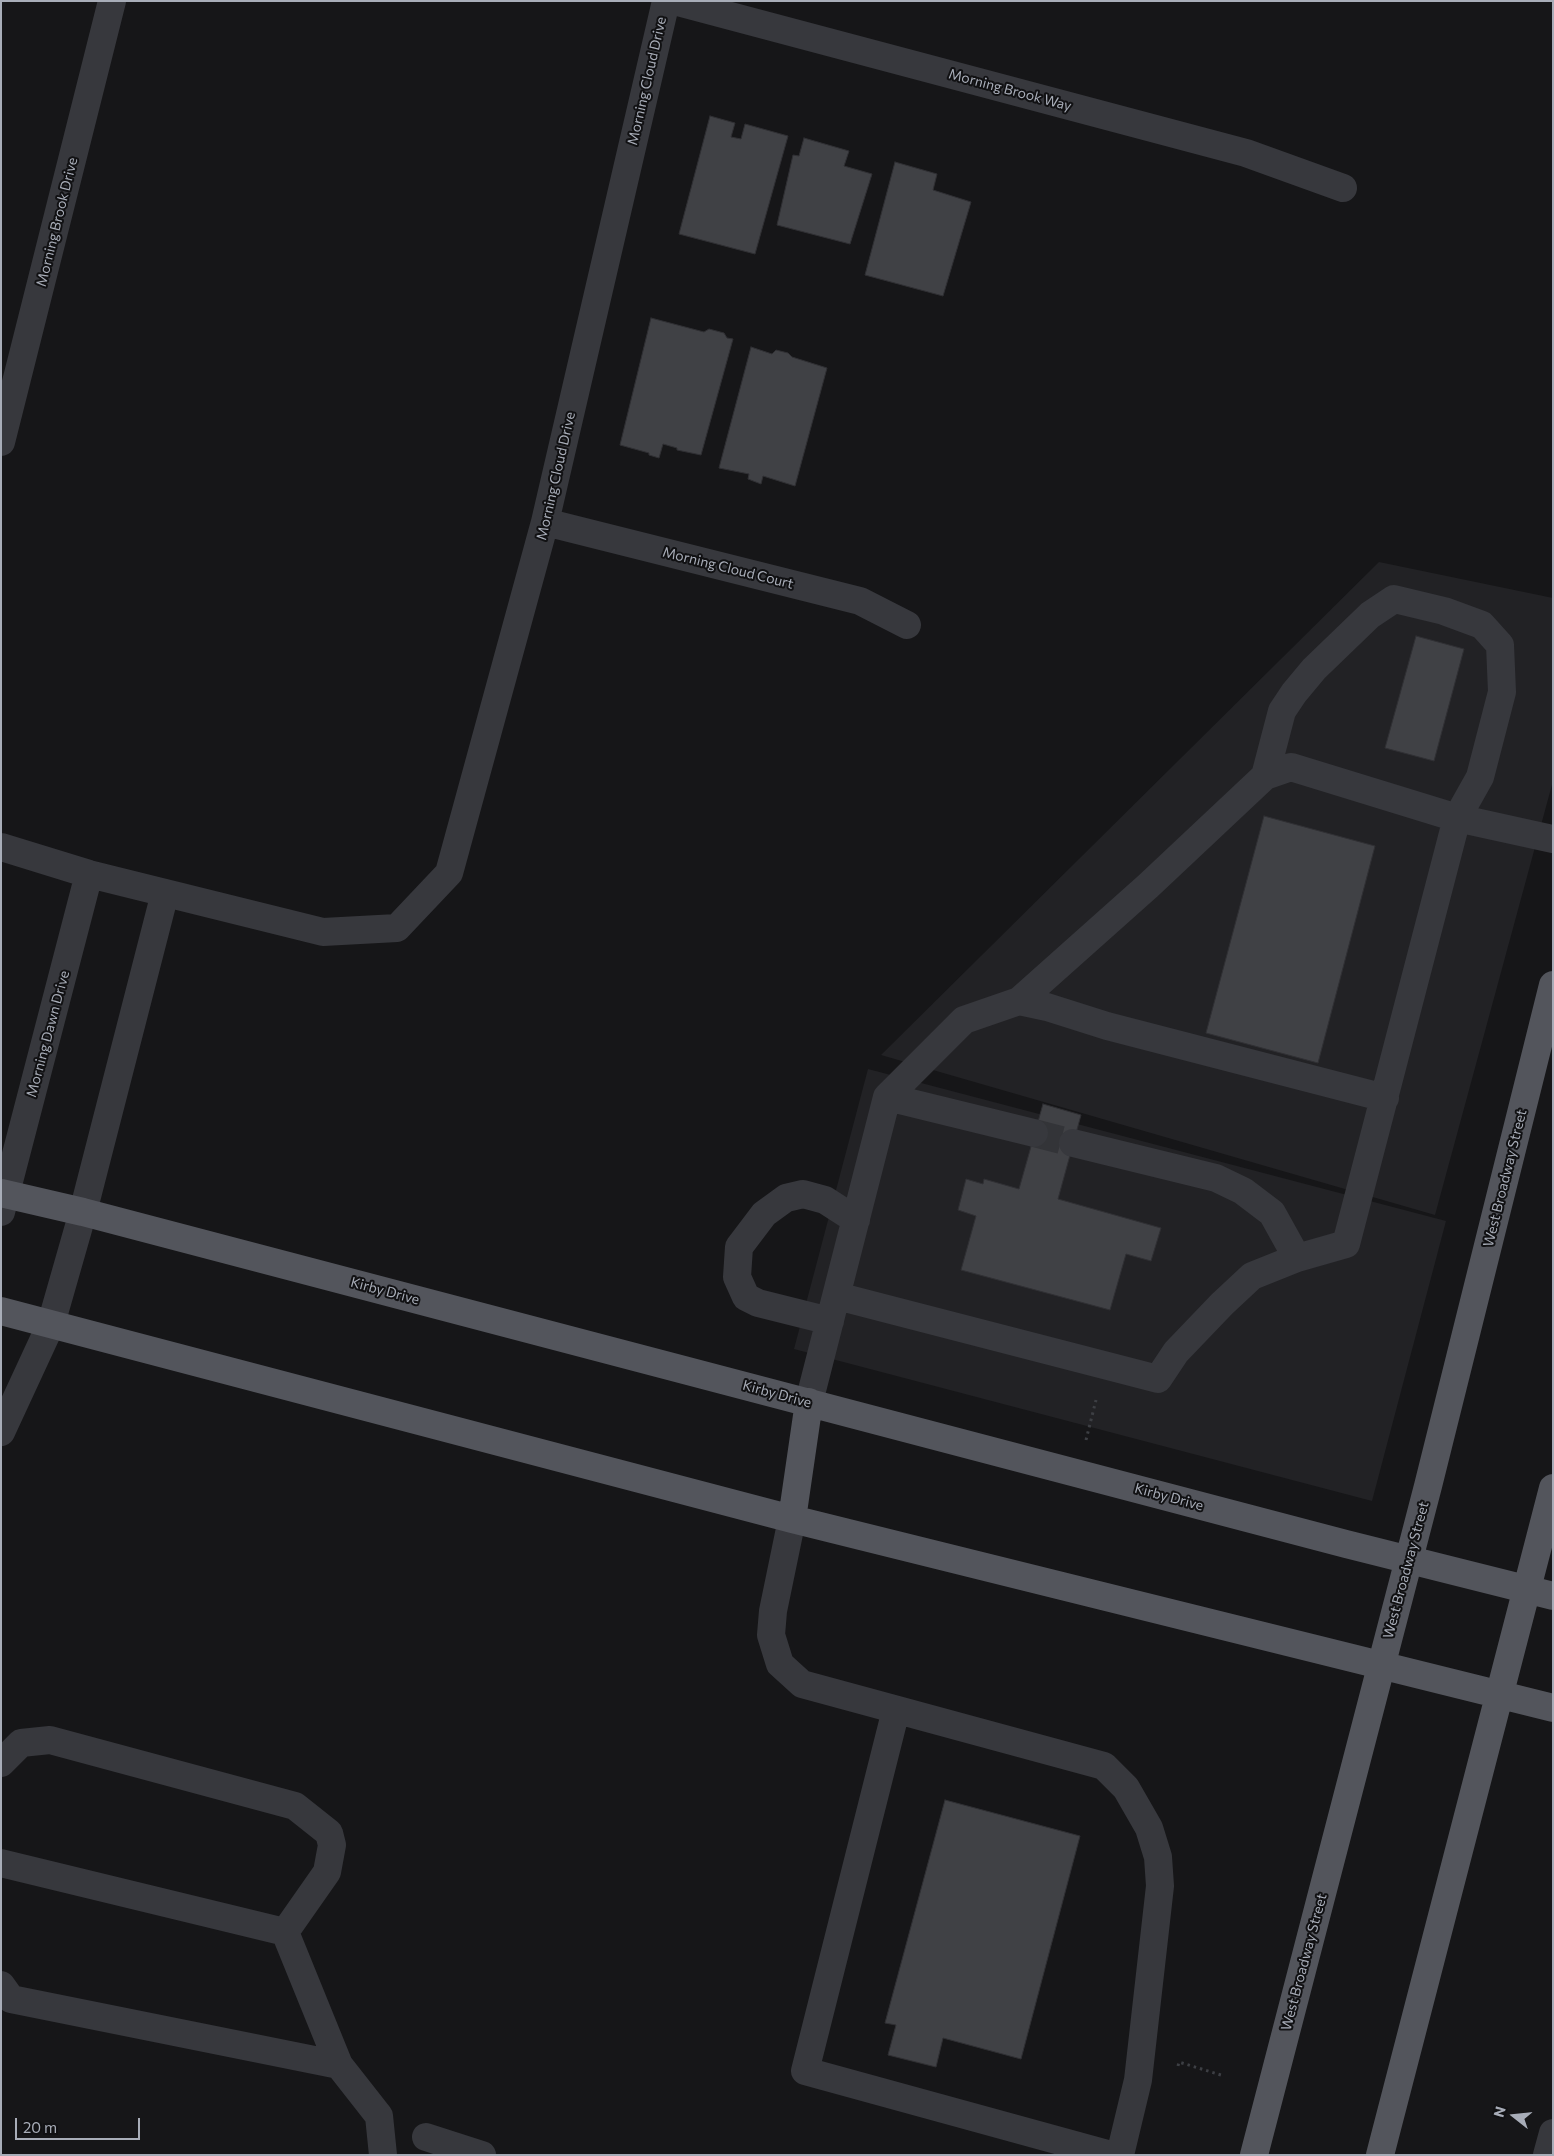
<!DOCTYPE html>
<style>
body{margin:0}
#map{position:relative;width:1554px;height:2156px;overflow:hidden;background:#161618;font-family:Commissioner,sans-serif}
canvas{display:block}
.frame{position:absolute;inset:0;border:2px solid #a8adb8;pointer-events:none}
.north{position:absolute;left:1489px;top:2091px;width:50px;height:50px;-webkit-text-stroke:4px #111113;paint-order:stroke;rotate:286deg;font-size:14px;font-weight:700;line-height:20px;text-align:center;color:#a8adb8}
.north::after{content:'';display:block;margin:auto;width:18px;height:22px;background:#a8adb8;clip-path:polygon(50% 0,100% 100%,50% 72%,0 100%)}
.scale{position:absolute;left:15px;top:2118px;width:125px;height:22px;box-sizing:border-box;border:2px solid #a8adb8;border-top:0;padding-left:6px;font-size:15px;line-height:18px;white-space:nowrap;color:#a8adb8;-webkit-text-stroke:4px #111113;paint-order:stroke}
</style>
<div id="map">
<canvas width="1554" height="2156"></canvas>
<div class="frame"></div>
<div class="north">N</div>
<div class="scale">20 m</div>
</div>
<script>
const c = document.querySelector('canvas').getContext('2d');
c.lineJoin = 'round';
function fill(path, color) {
  c.fillStyle = color;
  c.fill(path, 'evenodd');
}
function toPath(rows) {
  const path = new Path2D();
  for (const r of rows) {
    path.moveTo(r[0], r[1]);
    for (let i = 2; i < r.length; i += 2) path.lineTo(r[i], r[i + 1]);
  }
  return path;
}
function trace(path, color, width, dash) {
  c.strokeStyle = color;
  c.lineWidth = width;
  c.lineCap = dash ? 'butt' : 'round';
  c.setLineDash(dash || []);
  c.stroke(path);
}
function write(font, color, halo, rows, align = 'center') {
  c.font = font + ' Commissioner,sans-serif';
  c.lineWidth = 4;
  c.setLineDash([]);
  c.textBaseline = 'middle';
  c.strokeStyle = halo;
  c.fillStyle = color;
  for (const [text, x, y, turn = 0] of rows) {
    c.save();
    c.translate(x, y);
    c.rotate((+turn || 0) * Math.PI / 180);
    c.textAlign = isNaN(turn) ? turn : align;
    if (halo) c.strokeText(text, 0, 0);
    c.fillText(text, 0, 0);
    c.restore();
  }
}
const built = toPath([
 [1379,562,1553,598,1553,781,1435,1215,881,1055],
 [868,1069,1446,1221,1372,1501,794,1349]
]);
const building = toPath([
 [710,116,735,123,731,137,741,139,745,124,788,136,755,254,679,234,710,116],
 [804,138,849,151,844,166,872,174,850,244,777,225,793,155,799,156,804,138],
 [895,162,937,174,933,190,971,202,943,296,865,275,895,162],
 [651,318,704,332,709,329,724,333,727,338,733,339,701,455,677,450,677,448,663,444,659,458,649,455,649,453,620,445,651,318],
 [751,347,772,354,776,350,788,353,792,357,827,368,795,486,763,476,761,484,748,479,749,474,719,468,751,347],
 [1416,636,1464,649,1434,761,1385,748,1416,636],
 [1264,816,1375,846,1318,1063,1206,1033,1264,816],
 [1043,1104,1081,1115,1058,1199,1161,1228,1151,1261,1126,1254,1110,1310,961,1270,976,1216,958,1210,966,1179,983,1184,984,1179,1019,1189,1043,1104],
 [945,1800,1080,1836,1021,2059,943,2038,936,2067,888,2055,896,2025,885,2023,945,1800]
]);
const minorTunnel = toPath([
 [1034,1133,1073,1143]
]);
const path = toPath([
 [1086,1440,1096,1400],
 [1178,2066,1179,2062,1224,2076]
]);
const minor = toPath([
 [674,1,1246,153,1343,188],
 [1,442,112,1],
 [545,522,860,601,907,625],
 [1,847,89,874,323,932,397,928,449,873,545,522,666,1],
 [1019,1001,1047,1007,1107,1026,1385,1098],
 [887,1097,1034,1133],
 [1073,1143,1216,1178,1243,1191,1272,1213,1297,1258],
 [1,1212,89,874],
 [837,1296,1158,1379,1176,1352,1222,1304,1252,1276,1297,1258,1346,1244,1457,818,1553,839],
 [830,1321,758,1303,746,1297,737,1277,739,1247,764,1214,786,1198,803,1194,825,1200,856,1220],
 [809,1402,887,1097,964,1020,1019,1001,1148,886,1265,776,1291,767,1457,818,1480,777,1502,692,1500,645,1482,625,1444,611,1394,599,1370,615,1314,669,1294,693,1282,711,1265,776],
 [1,1432,51,1324,83,1212,165,893],
 [792,1519,773,1611,771,1635,780,1664,802,1684,1104,1766,1126,1788,1149,1828,1158,1857,1160,1886,1138,2080,1120,2155],
 [896,1710,805,2071,1111,2155],
 [1,1763,21,1743,50,1740,295,1806,329,1833,332,1845,327,1872,285,1932],
 [1,1863,285,1932,339,2065,379,2116,383,2155],
 [1,1985,11,1999,339,2065],
 [426,2137,482,2155],
 [1547,2155,1553,2133]
]);
const major = toPath([
 [1,1193,83,1212,1346,1544,1553,1596],
 [1,1311,792,1519,1553,1708],
 [792,1519,809,1402],
 [1254,2155,1428,1486,1553,985],
 [1380,2155,1553,1488]
]);
const streetNames = [
 ["Morning Cloud Drive",647,81,-77],
 ["Morning Brook Way",1010,90,15],
 ["Morning Brook Drive",57,222,-76],
 ["Morning Cloud Drive",556,476,-77],
 ["Morning Cloud Court",728,568,14],
 ["Morning Dawn Drive",48,1034,-75],
 ["West Broadway Street",1505,1178,-76],
 ["Kirby Drive",385,1291,15],
 ["Kirby Drive",777,1394,15],
 ["Kirby Drive",1169,1497,15],
 ["West Broadway Street",1406,1570,-75],
 ["West Broadway Street",1304,1962,-75]
];
fill(built, '#222225');
fill(building, '#404145');
trace(building, '#303034', 1);
trace(minorTunnel, '#333438', 28, [28, 14]);
trace(path, '#3d3f44', 3, [2.5, 4]);
trace(minor, '#37383d', 28);
trace(major, '#53555c', 28);
write('14px', '#a8adb8', '#111113', streetNames);
</script>
